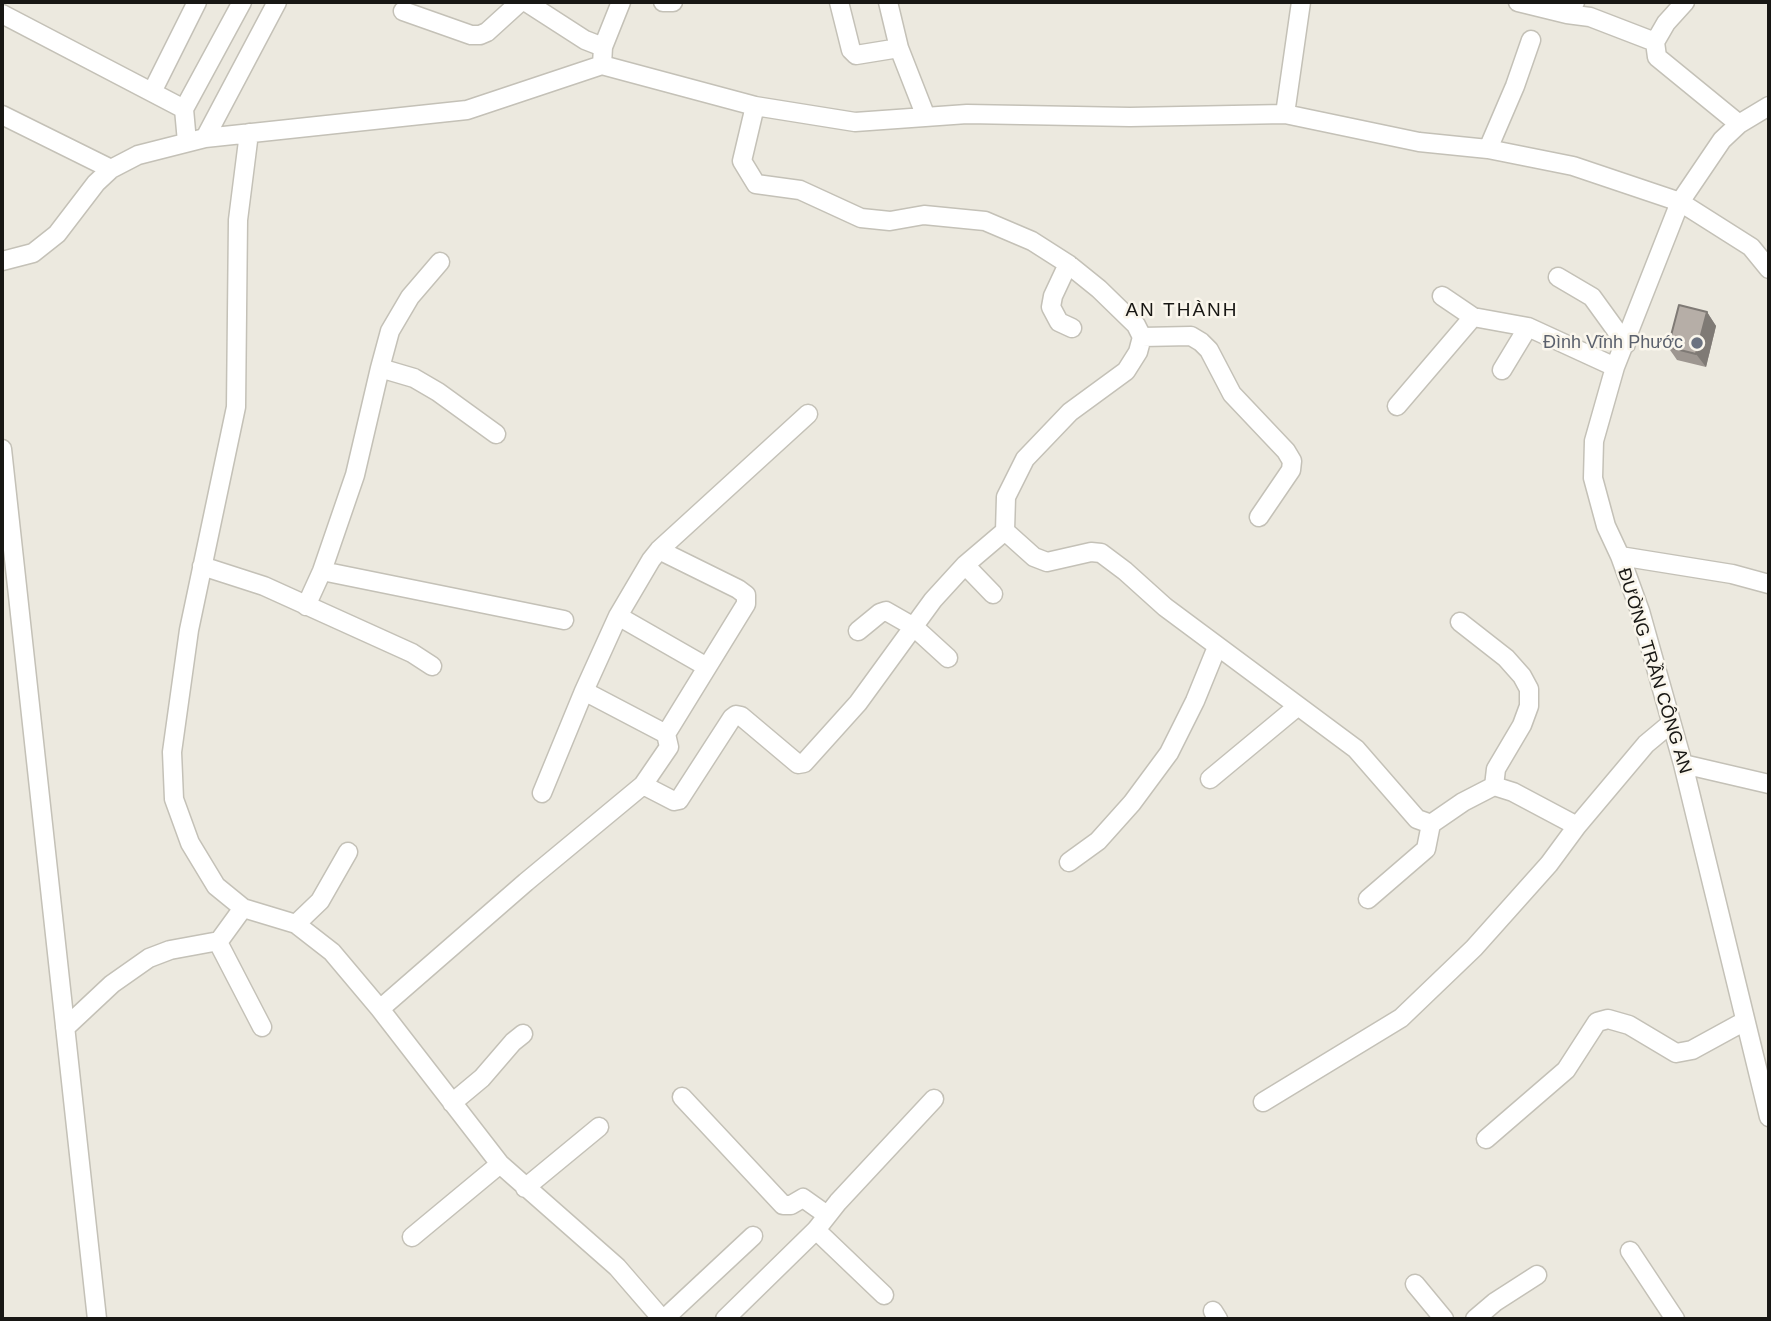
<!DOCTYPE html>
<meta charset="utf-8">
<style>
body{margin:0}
#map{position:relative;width:1771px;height:1321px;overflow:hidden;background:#ece9df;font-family:Arial,sans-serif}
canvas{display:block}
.frame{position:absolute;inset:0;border:4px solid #181714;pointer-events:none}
</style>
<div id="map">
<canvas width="1771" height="1321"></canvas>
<div class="frame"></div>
</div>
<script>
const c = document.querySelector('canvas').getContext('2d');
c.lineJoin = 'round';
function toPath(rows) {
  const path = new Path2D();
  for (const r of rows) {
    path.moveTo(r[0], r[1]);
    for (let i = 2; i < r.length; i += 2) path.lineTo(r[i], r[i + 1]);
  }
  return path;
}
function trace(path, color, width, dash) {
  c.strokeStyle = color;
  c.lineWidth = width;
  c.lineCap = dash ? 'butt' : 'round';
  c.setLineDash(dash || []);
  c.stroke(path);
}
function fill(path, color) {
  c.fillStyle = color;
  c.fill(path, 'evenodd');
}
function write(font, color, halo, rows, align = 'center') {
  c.font = font + ' Arial,sans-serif';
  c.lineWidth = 5;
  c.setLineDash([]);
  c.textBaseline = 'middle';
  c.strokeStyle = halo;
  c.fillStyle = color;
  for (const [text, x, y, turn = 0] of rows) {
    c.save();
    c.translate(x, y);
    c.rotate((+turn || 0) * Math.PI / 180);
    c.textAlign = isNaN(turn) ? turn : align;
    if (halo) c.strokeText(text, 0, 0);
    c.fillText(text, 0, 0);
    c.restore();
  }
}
const minor = toPath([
 [526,2,585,40,603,47,602,65],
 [663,2,673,2],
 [839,2,851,50,856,55,899,48,926,117],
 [888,2,899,48],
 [1518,2,1567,14],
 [1575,2,1567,14,1590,17,1655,42],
 [1685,2,1666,23,1655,42,1657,57,1739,124],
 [403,11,471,35,480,35,487,32,520,2],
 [2,14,184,109],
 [603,47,621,2],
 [152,92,197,2],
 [755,106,742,161,756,184,800,190,861,218,890,221,924,215,985,221,1032,241,1068,264,1099,289,1136,325,1142,337,1138,352,1126,371,1070,412,1025,459,1006,497,1005,531,1034,557,1047,562,1091,552,1101,553,1125,571,1165,607,1356,749,1417,819,1431,824,1463,802,1494,786,1513,792,1577,826],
 [1769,106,1739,124,1722,140,1680,202,1615,367,1594,441,1593,478,1606,526,1620,556,1640,611,1683,764,1769,1117],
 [1285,114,1301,2],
 [2,115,111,169],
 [249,133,238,220,236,407,189,630,172,752,174,799,190,843,216,886,243,908,296,924,332,952,380,1009,500,1164,617,1267,662,1319],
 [205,138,277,2],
 [187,142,184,109,242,2],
 [1488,149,1515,86,1531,40],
 [2,261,33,253,57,234,96,183,111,169,138,155,205,138,467,110,602,65,755,106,855,122,967,114,1130,117,1285,114,1419,142,1488,149,1573,166,1680,202,1751,247,1769,269],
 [1068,264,1053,296,1051,307,1059,322,1072,328],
 [1558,277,1592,297,1626,344],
 [1442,296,1473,317,1528,327,1615,367],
 [1142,337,1191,336,1201,342,1209,350,1232,394,1286,451,1292,461,1291,470,1259,517],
 [380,368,390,331,410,297,440,262],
 [1502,370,1528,327],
 [1397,406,1473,317],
 [2,449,97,1319],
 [1620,556,1732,574,1769,584],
 [965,565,993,594],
 [202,566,264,586,412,653,432,666],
 [322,571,564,620],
 [306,606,322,571,355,475,380,368,414,378,438,392,496,434],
 [618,616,707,667],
 [1460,622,1506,658,1522,676,1529,689,1529,706,1522,725,1496,769,1494,786],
 [858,631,880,613,886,611,914,627,948,658],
 [584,691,618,616,651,560,659,550,808,414],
 [1683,764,1769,784],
 [1210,779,1298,706],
 [643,785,669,747,666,734,746,604,746,595,738,589,659,550],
 [542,793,584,691,666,734],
 [1069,862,1098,841,1132,803,1169,753,1195,701,1217,647],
 [1368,899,1426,849,1431,824],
 [243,908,219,941,220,946,262,1027],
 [296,924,320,901,348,852],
 [380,1009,526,882,643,785,674,801,679,800,732,718,736,715,741,716,798,764,804,763,858,703,933,600,965,565,1005,531],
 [65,1028,112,984,149,958,170,950,219,941],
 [682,1097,783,1205,791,1205,803,1198,827,1215],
 [1263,1102,1401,1018,1474,948,1549,864,1577,826,1646,744,1670,724],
 [452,1103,482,1078,513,1042,523,1034],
 [1486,1139,1566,1070,1597,1022,1608,1019,1629,1025,1676,1053,1692,1050,1745,1021],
 [525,1188,599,1127],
 [816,1230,884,1295],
 [412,1237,500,1164],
 [1630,1251,1675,1319],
 [1415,1284,1444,1319],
 [1213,1311,1218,1319],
 [664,1319,753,1236],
 [725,1319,816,1230,838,1202,934,1099],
 [1475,1319,1495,1302,1537,1275]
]);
const wall = toPath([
 [1707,312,1716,326,1706,367,1677,360,1668,347]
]);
const shadedWall = toPath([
 [1707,312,1716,326,1706,367,1696,354]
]);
const building = toPath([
 [1679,305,1707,312,1696,354,1668,347,1679,305]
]);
const markers = [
 [1697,343,7,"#6b7280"]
];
const worshipNames = [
 ["Đình Vĩnh Phước",1683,343]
];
const streetNames = [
 ["ĐƯỜNG TRẦN CÔNG AN",1654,671,73]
];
const neighbourhoodNames = [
 ["AN THÀNH",1182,311]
];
trace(minor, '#c4c1b7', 21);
trace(minor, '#fff', 18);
fill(wall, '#9d9690');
fill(shadedWall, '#7f7a75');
fill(building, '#b6aea7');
trace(building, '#7f7a75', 2);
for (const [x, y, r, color] of markers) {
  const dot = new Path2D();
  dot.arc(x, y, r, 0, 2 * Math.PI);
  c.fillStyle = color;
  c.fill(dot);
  trace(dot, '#faf6ec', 2.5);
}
write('18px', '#5b616d', '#faf6ec', worshipNames, 'right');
write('18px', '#181714', '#faf6ec', streetNames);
c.letterSpacing = '2px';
write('19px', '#181714', '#faf6ec', neighbourhoodNames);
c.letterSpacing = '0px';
</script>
